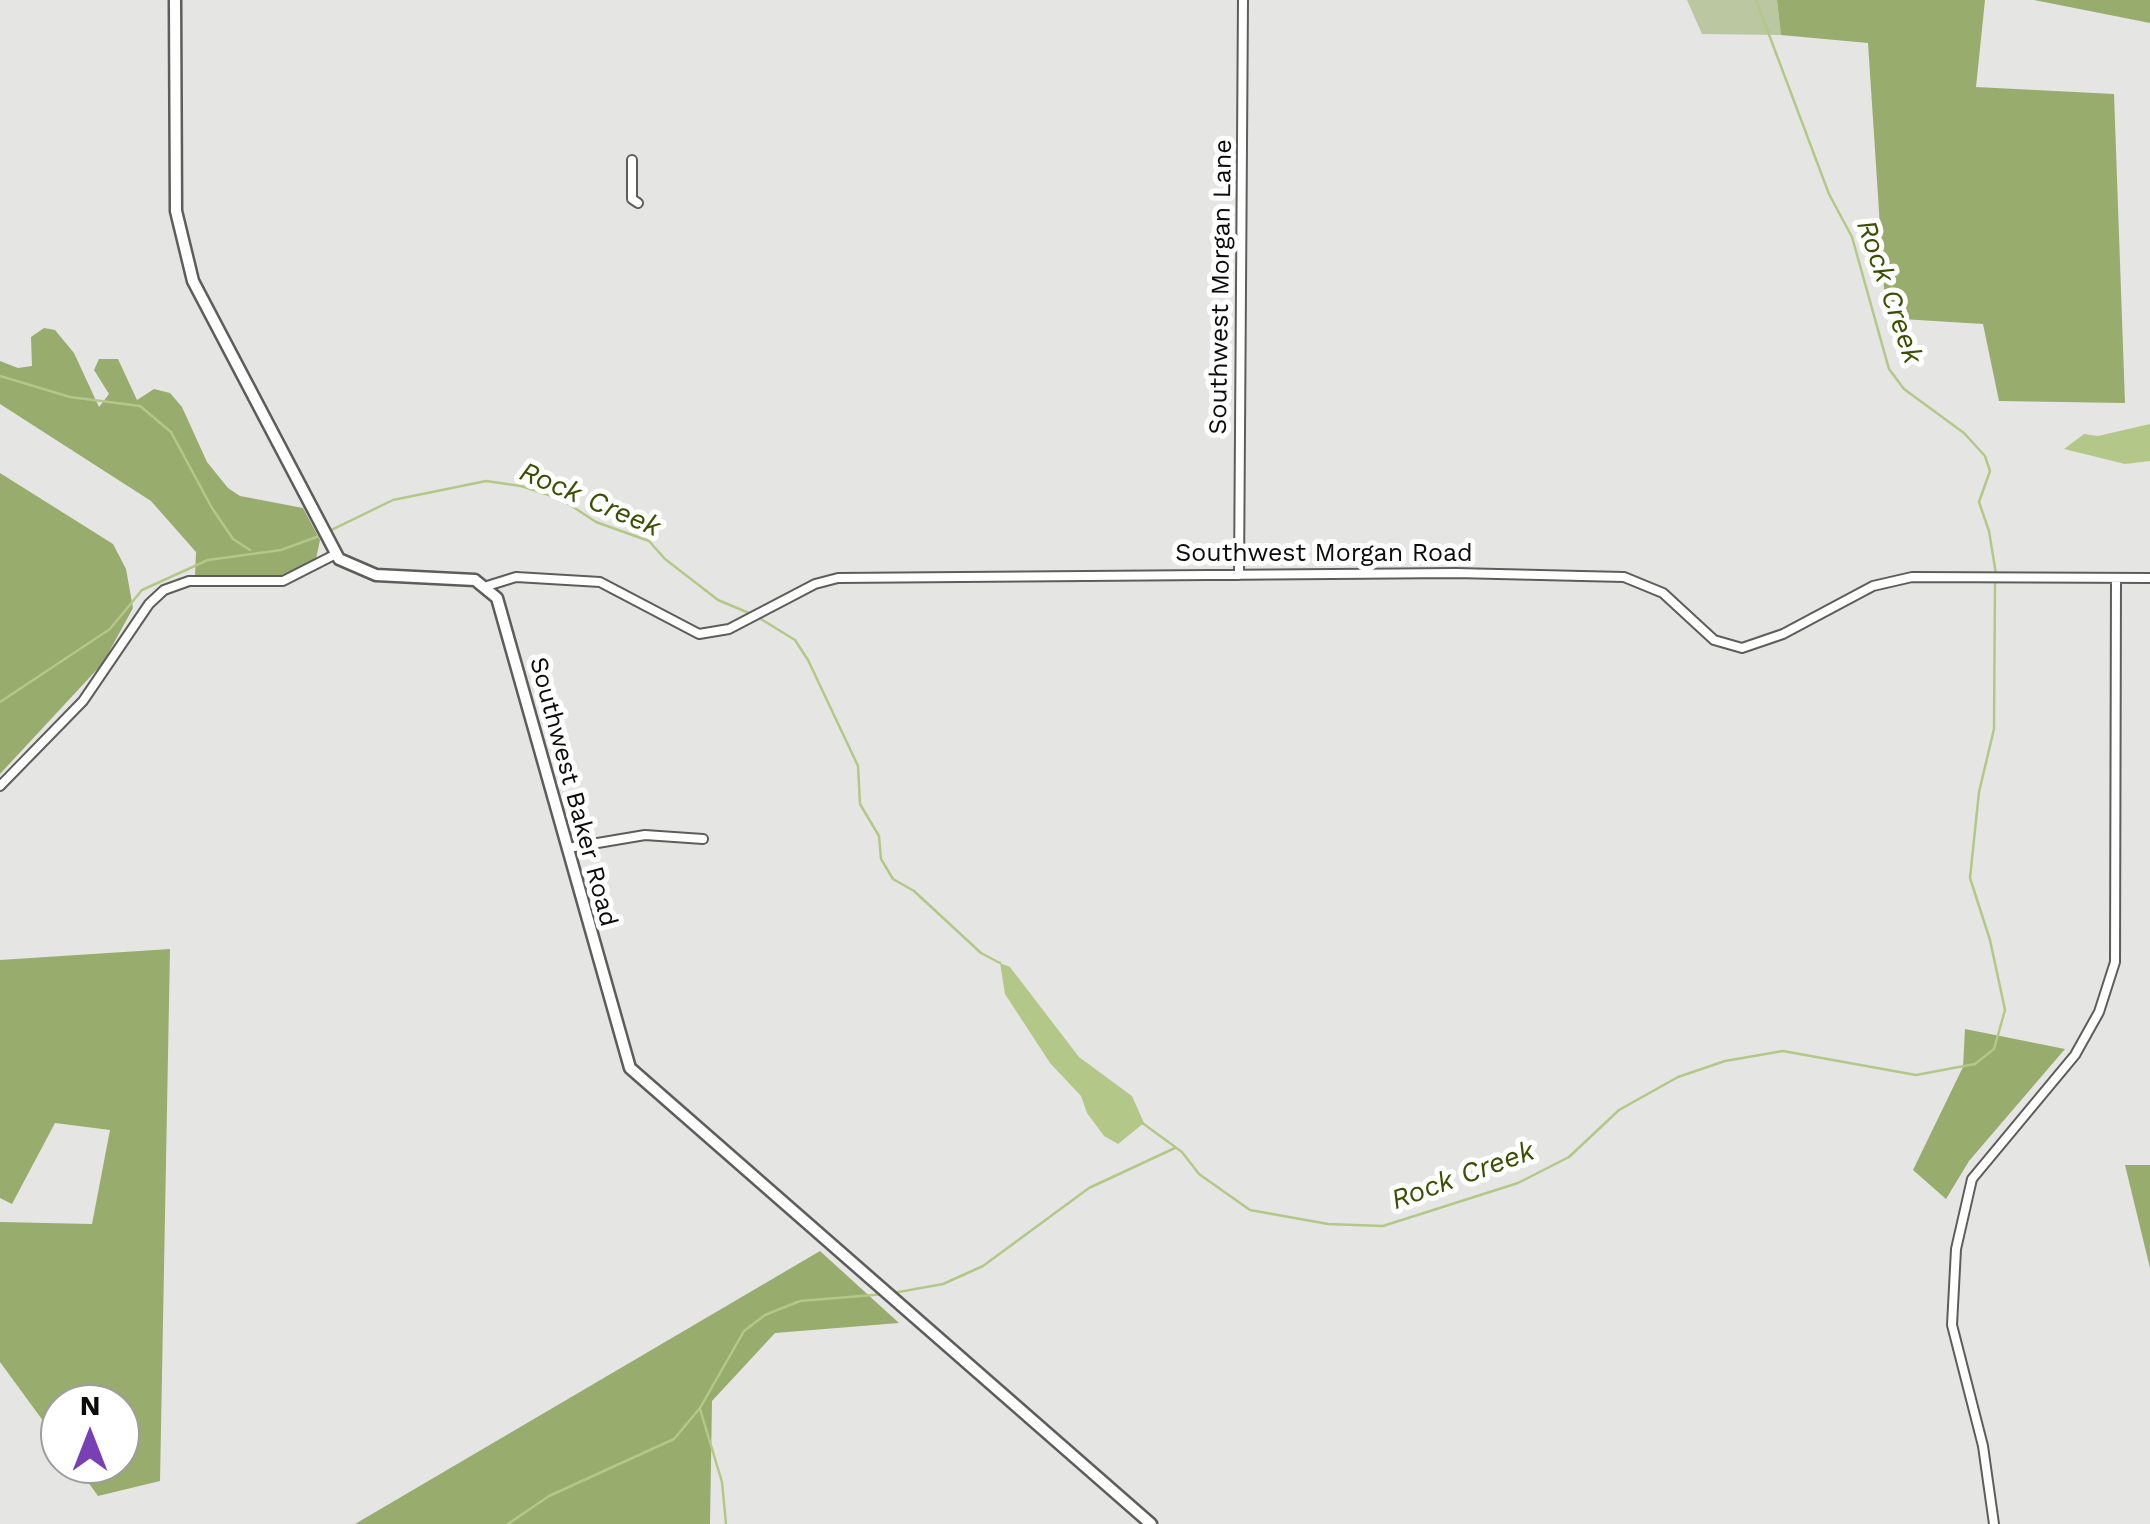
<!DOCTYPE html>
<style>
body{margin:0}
#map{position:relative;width:2150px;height:1524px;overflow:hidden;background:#e5e6e3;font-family:"Work Sans",sans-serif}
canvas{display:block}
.north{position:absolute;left:40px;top:1384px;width:100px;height:100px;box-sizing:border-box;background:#fff;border:2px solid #9d9d9d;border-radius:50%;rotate:0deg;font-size:28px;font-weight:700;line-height:40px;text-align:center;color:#0b0b0a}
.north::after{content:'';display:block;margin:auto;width:35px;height:45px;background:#793fb5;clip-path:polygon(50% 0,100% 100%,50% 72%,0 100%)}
</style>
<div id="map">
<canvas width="2150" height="1524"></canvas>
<div class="north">N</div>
</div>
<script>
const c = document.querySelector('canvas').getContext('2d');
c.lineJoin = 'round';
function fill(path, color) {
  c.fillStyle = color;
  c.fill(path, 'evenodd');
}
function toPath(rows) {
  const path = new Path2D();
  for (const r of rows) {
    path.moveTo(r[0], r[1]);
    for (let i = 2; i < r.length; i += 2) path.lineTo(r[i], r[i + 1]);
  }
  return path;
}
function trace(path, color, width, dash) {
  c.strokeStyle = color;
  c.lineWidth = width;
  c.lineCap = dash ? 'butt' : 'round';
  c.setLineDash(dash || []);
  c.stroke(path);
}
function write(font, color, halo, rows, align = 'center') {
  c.font = font + ' "Work Sans",sans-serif';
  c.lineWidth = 10;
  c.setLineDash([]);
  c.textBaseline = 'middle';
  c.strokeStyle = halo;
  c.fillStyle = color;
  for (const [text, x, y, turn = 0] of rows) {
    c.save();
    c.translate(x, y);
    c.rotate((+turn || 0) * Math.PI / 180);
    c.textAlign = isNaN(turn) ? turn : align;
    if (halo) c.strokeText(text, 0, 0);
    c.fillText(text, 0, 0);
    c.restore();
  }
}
const green = toPath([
 [1687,0,1777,0,1781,35,1702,34]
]);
const forest = toPath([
 [1777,0,1985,0,1976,87,2114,94,2125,403,1999,401,1983,324,1886,318,1868,43,1781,35],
 [2034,0,2150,0,2150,23],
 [44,328,55,330,74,353,99,407,109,394,94,370,99,359,118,359,137,400,154,389,170,393,182,407,207,462,228,488,240,496,303,508,320,540,316,559,278,577,195,576,196,552,151,501,0,404,0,361,18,368,32,366,31,337],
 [0,473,113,544,126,569,133,608,103,663,0,774],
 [170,949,160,1481,98,1496,75,1464,120,1464,120,1404,60,1404,60,1444,0,1362,0,1222,92,1224,110,1130,55,1123,12,1204,0,1198,0,960],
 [1965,1029,2065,1049,1969,1161,1946,1199,1913,1170,1963,1067],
 [2125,1165,2150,1165,2150,1268],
 [820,1251,899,1323,775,1333,712,1401,710,1524,355,1524]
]);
const water = toPath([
 [2150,424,2150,461,2125,464,2064,449,2084,434,2098,436],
 [1000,963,1010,967,1079,1057,1132,1096,1144,1123,1118,1144,1104,1136,1087,1113,1081,1096,1050,1063,1005,994]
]);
const stream = toPath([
 [1756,0,1829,194,1852,237,1889,369,1904,389,1964,433,1985,456,1990,471,1979,502,1989,531,1996,574],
 [0,376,70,397,140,406,171,432,212,508,233,539,250,550],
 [329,531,393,500,486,481,521,486,561,499,596,522,649,541,665,559,718,600,749,613],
 [756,616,795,640,808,660,858,766,860,804,879,836,881,859,893,879,914,891,981,953,1000,963],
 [0,702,110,629,142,590,208,560,281,550,322,535],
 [1141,1122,1182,1152,1199,1174,1250,1210,1328,1224,1383,1226,1518,1183,1569,1157,1619,1110,1678,1077,1725,1061,1783,1051,1916,1075,1975,1064,1994,1049,2005,1010,1990,940,1970,878,1979,792,1994,729,1995,582],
 [893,1293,943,1284,983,1266,1089,1188,1175,1148],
 [700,1409,722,1482,726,1524],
 [508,1524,549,1496,674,1439,700,1408,744,1331,765,1315,800,1301,885,1294]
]);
const street = toPath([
 [632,160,632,199,638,203],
 [1239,575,1243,0],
 [487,586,516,577,600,582,699,634,729,629,815,584,838,578,1456,573,1624,577,1663,593,1714,640,1742,648,1783,634,1873,586,1912,577,2150,578],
 [0,786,83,701,149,604,164,590,189,581,283,581,336,554],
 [568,848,645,835,703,839],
 [1994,1524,1983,1446,1952,1325,1956,1249,1972,1179,2075,1055,2099,1012,2115,962,2116,578]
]);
const secondary = toPath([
 [175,0,176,211,193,281,339,559,376,575,475,580,497,598,630,1068,1151,1524]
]);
const streetNames = [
 ["Southwest Morgan Lane",1221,287,-89],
 ["Southwest Morgan Road",1324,554],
 ["Southwest Baker Road",573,792,75]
];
const waterNames = [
 ["Rock Creek",1889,292,71],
 ["Rock Creek",590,500,23],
 ["Rock Creek",1463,1176,-20]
];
fill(green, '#bac7a0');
fill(forest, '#98ac6d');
fill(water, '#b3c888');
trace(stream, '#b3c888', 2.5);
trace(street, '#5d5e5b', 12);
trace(secondary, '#5d5e5b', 15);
trace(street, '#fff', 8);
trace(secondary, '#fff', 10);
write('25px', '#0b0b0a', '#fff', streetNames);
write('italic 28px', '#3d4e03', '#fff', waterNames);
</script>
